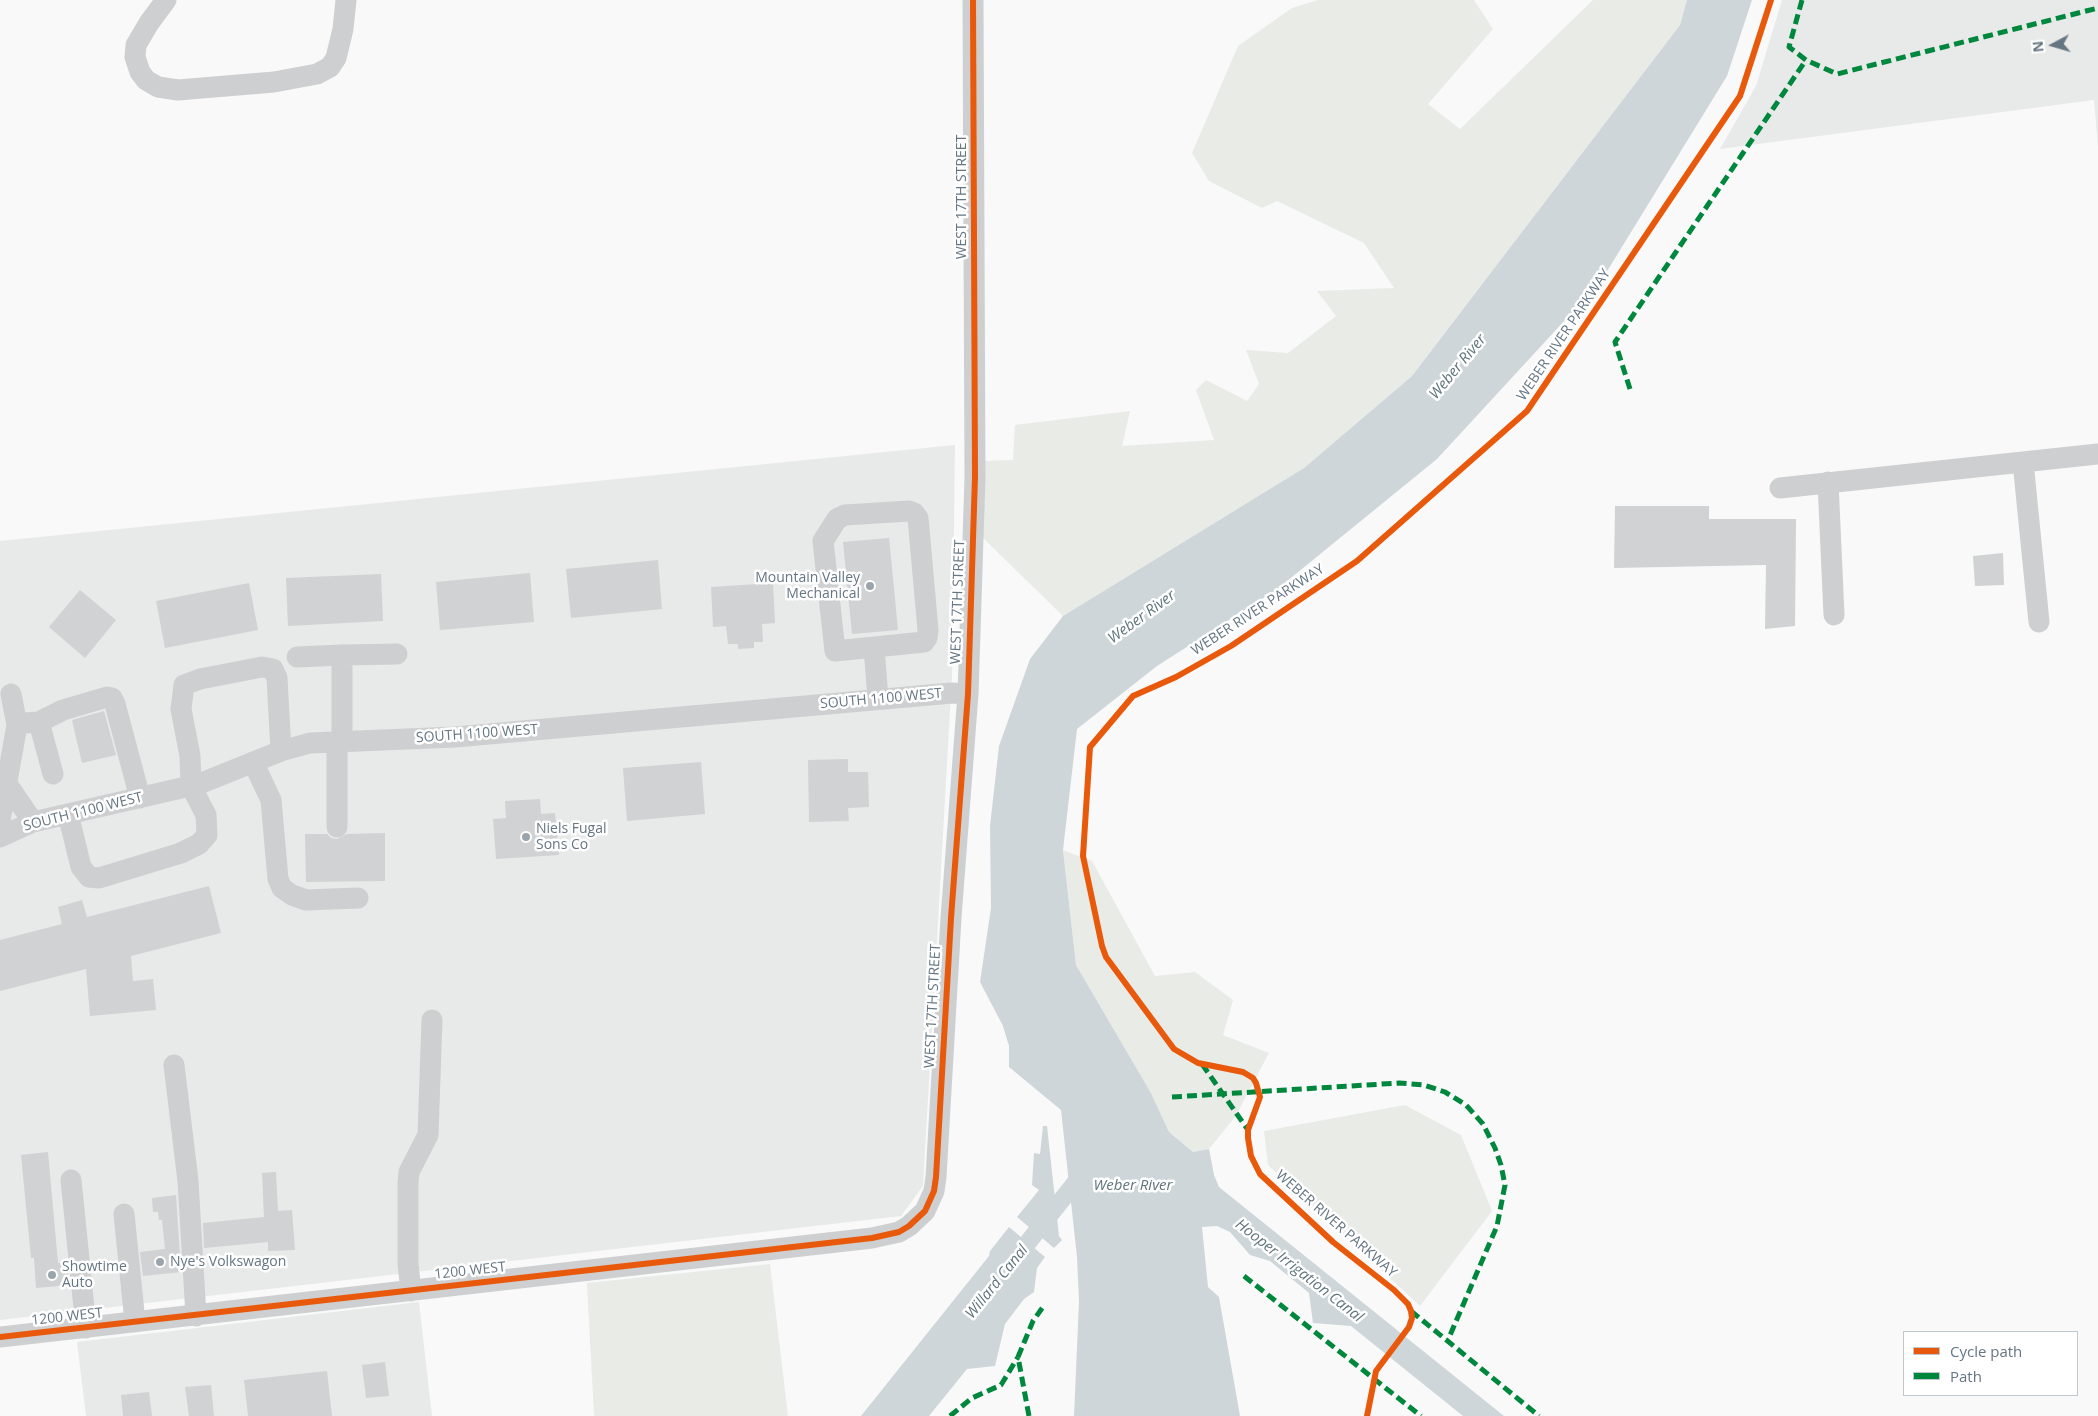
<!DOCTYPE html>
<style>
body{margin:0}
#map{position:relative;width:2098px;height:1416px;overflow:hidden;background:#f9f9f9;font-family:"Open Sans",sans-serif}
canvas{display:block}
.legend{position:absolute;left:1903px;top:1331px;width:175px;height:65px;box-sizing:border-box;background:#fff;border:1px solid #c1c8cd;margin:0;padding:6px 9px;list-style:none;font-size:15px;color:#657683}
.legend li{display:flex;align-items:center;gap:10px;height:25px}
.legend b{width:25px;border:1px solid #c1c8cd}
.north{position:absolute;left:2028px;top:20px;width:50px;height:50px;-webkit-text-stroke:4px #fff;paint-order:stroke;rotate:264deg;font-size:14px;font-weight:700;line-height:20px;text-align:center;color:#657683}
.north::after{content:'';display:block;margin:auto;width:18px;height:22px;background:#657683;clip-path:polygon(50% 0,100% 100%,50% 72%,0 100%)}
</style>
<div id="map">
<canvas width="2098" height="1416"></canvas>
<ul class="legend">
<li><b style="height:6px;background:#e8590c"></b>Cycle path</li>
<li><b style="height:6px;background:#00873e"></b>Path</li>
</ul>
<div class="north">N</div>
</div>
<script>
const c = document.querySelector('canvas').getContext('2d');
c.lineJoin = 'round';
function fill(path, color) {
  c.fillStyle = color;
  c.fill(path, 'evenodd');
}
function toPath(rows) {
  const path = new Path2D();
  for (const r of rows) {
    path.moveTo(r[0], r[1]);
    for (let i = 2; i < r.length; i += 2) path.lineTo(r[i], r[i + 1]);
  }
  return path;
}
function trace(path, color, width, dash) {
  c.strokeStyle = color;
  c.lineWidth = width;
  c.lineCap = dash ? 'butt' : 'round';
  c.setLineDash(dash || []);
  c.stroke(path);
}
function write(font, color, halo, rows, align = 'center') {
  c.font = font + ' "Open Sans",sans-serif';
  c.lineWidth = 5;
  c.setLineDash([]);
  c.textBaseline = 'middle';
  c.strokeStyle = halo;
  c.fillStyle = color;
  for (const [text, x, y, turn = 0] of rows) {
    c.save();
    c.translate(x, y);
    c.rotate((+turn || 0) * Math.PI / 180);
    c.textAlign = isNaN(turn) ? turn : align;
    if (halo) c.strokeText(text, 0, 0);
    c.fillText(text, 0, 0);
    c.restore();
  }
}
const built = toPath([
 [1782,0,2098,0,2098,147,2094,100,1720,149,1756,86],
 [955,445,952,675,923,1186,901,1216,0,1320,0,541],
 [419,1302,432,1416,86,1416,77,1342]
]);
const green = toPath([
 [1318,0,1474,0,1493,29,1428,104,1460,129,1593,0,1687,0,1680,25,1412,376,1304,468,1063,616,981,536,983,461,1013,460,1015,425,1130,411,1122,446,1214,440,1196,390,1206,380,1247,401,1259,384,1246,350,1288,353,1336,316,1317,291,1394,288,1364,243,1277,201,1262,208,1209,181,1192,153,1238,46,1292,8],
 [1063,850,1092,861,1155,976,1195,972,1233,1000,1223,1035,1269,1053,1235,1117,1209,1149,1193,1152,1169,1132,1151,1093,1076,965],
 [1405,1105,1461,1135,1492,1211,1420,1306,1268,1165,1264,1131],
 [770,1264,788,1416,594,1416,587,1283]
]);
const water = toPath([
 [1687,0,1752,0,1727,76,1601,281,1437,459,1276,590,1157,666,1077,729,1063,850,1076,965,1151,1093,1169,1132,1193,1152,1209,1149,1214,1175,1219,1187,1504,1416,1463,1416,1351,1326,1313,1323,1309,1293,1270,1261,1250,1255,1230,1232,1217,1226,1202,1227,1208,1287,1219,1297,1240,1416,1074,1416,1079,1301,1077,1257,1061,1110,1009,1067,1009,1046,1003,1026,980,982,991,908,990,826,999,746,1030,659,1063,616,1304,468,1412,376,1680,25],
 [1043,1126,1047,1126,1059,1236,1062,1240,1054,1248,1017,1217,1039,1190,1032,1185,1034,1153,1040,1154],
 [1009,1227,1045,1257,1037,1268,1034,1292,1024,1299,1005,1324,995,1366,967,1369,929,1416,861,1416,989,1256,990,1251]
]);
const canal = toPath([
 [1014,1260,1083,1173]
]);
const building = toPath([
 [1615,506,1709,506,1709,519,1796,519,1795,626,1765,629,1766,565,1614,568],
 [889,538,898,630,852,634,843,542],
 [2003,553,2004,585,1975,586,1973,556],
 [658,560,662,609,571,618,566,569],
 [530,573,534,622,440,630,436,582],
 [381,574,383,621,288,626,286,578],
 [249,583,258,630,165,648,156,601],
 [773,583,775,623,762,624,763,642,754,642,754,648,738,649,738,644,728,644,726,626,713,627,711,587],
 [80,590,116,620,85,658,49,627],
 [104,711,116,755,82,763,72,720],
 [848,759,848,772,868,772,869,807,848,808,849,821,809,822,808,760],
 [701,762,705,814,627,821,623,768],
 [540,799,541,814,555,813,559,855,496,859,493,819,506,818,505,801],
 [385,833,385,881,306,882,305,834,327,834,331,838,337,839,347,834],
 [209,886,221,933,131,956,133,981,153,979,156,1010,90,1016,86,969,0,991,0,940,62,924,58,907,82,900,87,917],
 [48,1152,58,1263,67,1263,69,1285,36,1288,34,1258,31,1258,21,1155],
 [276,1172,278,1211,292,1210,295,1250,268,1251,268,1242,204,1248,203,1223,264,1217,262,1173],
 [176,1195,181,1272,143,1276,140,1252,165,1249,162,1220,159,1220,158,1212,153,1212,152,1198],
 [385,1362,389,1396,366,1398,362,1365],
 [327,1371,332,1416,248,1416,244,1380],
 [211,1385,214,1416,189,1416,185,1387],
 [149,1392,152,1416,123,1416,121,1395]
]);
const minor = toPath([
 [166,0,149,23,136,45,135,57,140,72,146,80,158,87,178,90,274,82,317,74,330,67,336,58,343,29,346,0],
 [2023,462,2039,622],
 [1828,482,1834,615],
 [1780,488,2098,454],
 [909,511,914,513,918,518,928,630,927,638,924,642,835,651,823,541,837,519,845,515,909,511],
 [874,647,878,699],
 [297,657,342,655],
 [39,722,63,710,107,697,112,698,115,704,140,798],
 [25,723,39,722,53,774],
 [342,742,342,655,397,654],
 [253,762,271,800,278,879,282,888,292,895,306,900,358,898],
 [7,784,33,822],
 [68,814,81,867,89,877,99,878,181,853,199,844,207,835,206,815,191,786,190,756,181,709,184,685,200,679,262,667,273,669,277,678,281,751],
 [0,821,17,725,11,694],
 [337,827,337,742],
 [0,837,33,822,199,784,281,751,310,743,455,737,952,693,968,694],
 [174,1065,188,1181,196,1316],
 [71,1180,86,1328],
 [124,1214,135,1322],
 [411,1291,408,1264,408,1183,409,1172,428,1135,432,1020],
 [0,1337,872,1238,899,1232,909,1226,925,1211,934,1191,936,1177,951,918,968,694,975,477,973,0]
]);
const quiet = toPath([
 [1802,0,1789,47,1806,60,1837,74,2098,8],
 [1630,389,1615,342,1806,60],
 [1202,1064,1248,1130],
 [1172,1097,1399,1083,1424,1085,1445,1092,1466,1105,1483,1124,1495,1148,1501,1165,1505,1185,1497,1226,1448,1340],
 [1244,1276,1421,1416],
 [1411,1311,1539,1416],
 [950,1416,972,1398,1001,1385,1018,1357],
 [1029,1416,1018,1357,1033,1321,1045,1304]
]);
const cycleway = toPath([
 [0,1337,872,1238,899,1232,909,1226,925,1211,934,1191,936,1177,951,918,968,694,975,477,973,0],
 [1367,1416,1376,1371,1409,1327,1412,1318,1411,1311,1408,1304,1394,1290,1333,1242,1260,1174,1251,1156,1248,1138,1248,1130,1260,1097,1256,1083,1253,1078,1243,1072,1198,1063,1174,1049,1106,957,1102,946,1083,856,1090,747,1133,696,1176,677,1231,646,1357,561,1527,411,1740,96,1771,0]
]);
const markers = [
 [870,586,5,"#99a4ac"],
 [526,837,5,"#99a4ac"],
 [160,1262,5,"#99a4ac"],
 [52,1275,5,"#99a4ac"]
];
const streetNames = [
 ["WEST 17TH STREET",962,197,-90],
 ["WEBER RIVER PARKWAY",1564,335,-56],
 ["WEST 17TH STREET",958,602,-88],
 ["WEBER RIVER PARKWAY",1258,610,-33],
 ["SOUTH 1100 WEST",881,699,-5],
 ["SOUTH 1100 WEST",477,734,-4],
 ["SOUTH 1100 WEST",83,812,-14],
 ["WEST 17TH STREET",933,1006,-87],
 ["WEBER RIVER PARKWAY",1336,1224,41],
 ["1200 WEST",470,1271,-6],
 ["1200 WEST",67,1317,-6]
];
const poiNames = [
 ["Mountain Valley",860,578,"right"],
 ["Mechanical",860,594,"right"],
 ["Niels Fugal",536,829],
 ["Sons Co",536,845],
 ["Nye's Volkswagon",170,1262],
 ["Showtime",62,1267],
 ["Auto",62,1283]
];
const waterNames = [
 ["Weber River",1458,367,-50],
 ["Weber River",1142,617,-36],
 ["Weber River",1133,1186],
 ["Hooper Irrigation Canal",1299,1271,38],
 ["Willard Canal",997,1282,-51]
];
fill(built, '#e8e9e9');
fill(green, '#e8ebe6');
fill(water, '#ced6d9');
trace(canal, '#ced6d9', 18);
fill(building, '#d0d2d3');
trace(minor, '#cecfd0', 21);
trace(quiet, '#00873e', 5, [10, 5]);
trace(cycleway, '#e8590c', 6);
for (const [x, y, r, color] of markers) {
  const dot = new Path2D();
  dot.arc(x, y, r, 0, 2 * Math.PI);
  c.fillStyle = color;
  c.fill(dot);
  trace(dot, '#fff', 2);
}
write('14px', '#657683', '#fff', streetNames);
write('14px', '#657683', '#fff', poiNames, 'left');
write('italic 15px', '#60757c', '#fff', waterNames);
</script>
